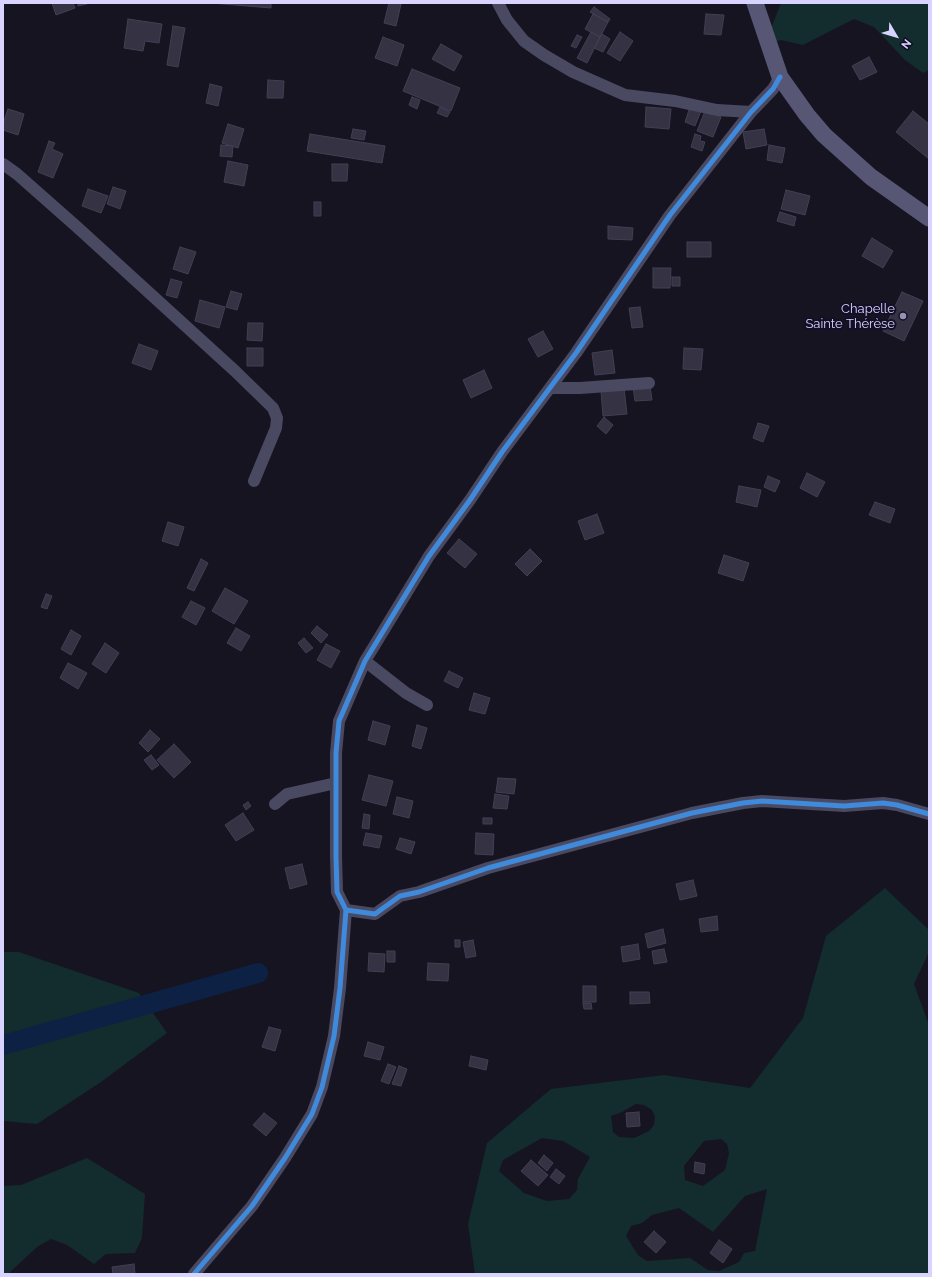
<!DOCTYPE html>
<meta charset="utf-8">
<style>
body{margin:0}
#map{position:relative;width:932px;height:1277px;overflow:hidden;background:#161421;font-family:Raleway,sans-serif}
canvas{display:block}
.frame{position:absolute;inset:0;border:4px solid #d9d4ff;pointer-events:none}
.north{position:absolute;left:876px;top:16px;width:40px;height:40px;-webkit-text-stroke:3px #130f26;paint-order:stroke;rotate:128deg;font-size:11px;font-weight:700;line-height:16px;text-align:center;color:#d9d4ff}
.north::after{content:'';display:block;margin:auto;width:14px;height:18px;background:#d9d4ff;clip-path:polygon(50% 0,100% 100%,50% 72%,0 100%)}
</style>
<div id="map">
<canvas width="932" height="1277"></canvas>
<div class="frame"></div>
<div class="north">N</div>
</div>
<script>
const c = document.querySelector('canvas').getContext('2d');
c.lineJoin = 'round';
function fill(path, color) {
  c.fillStyle = color;
  c.fill(path, 'evenodd');
}
function toPath(rows) {
  const path = new Path2D();
  for (const r of rows) {
    path.moveTo(r[0], r[1]);
    for (let i = 2; i < r.length; i += 2) path.lineTo(r[i], r[i + 1]);
  }
  return path;
}
function trace(path, color, width, dash) {
  c.strokeStyle = color;
  c.lineWidth = width;
  c.lineCap = dash ? 'butt' : 'round';
  c.setLineDash(dash || []);
  c.stroke(path);
}
function write(font, color, halo, rows, align = 'center') {
  c.font = font + ' Raleway,sans-serif';
  c.lineWidth = 4;
  c.setLineDash([]);
  c.textBaseline = 'middle';
  c.strokeStyle = halo;
  c.fillStyle = color;
  for (const [text, x, y, turn = 0] of rows) {
    c.save();
    c.translate(x, y);
    c.rotate((+turn || 0) * Math.PI / 180);
    c.textAlign = isNaN(turn) ? turn : align;
    if (halo) c.strokeText(text, 0, 0);
    c.fillText(text, 0, 0);
    c.restore();
  }
}
const green = toPath([
 [781,3,929,3,929,70,923,73,905,60,874,27,854,19,803,45,781,40,764,46],
 [885,888,929,930,929,952,914,984,929,1025,929,1274,475,1274,468,1224,487,1143,551,1089,664,1075,750,1088,803,1018,826,936],
 [636,1104,644,1105,652,1110,655,1117,654,1125,649,1131,634,1138,619,1137,613,1132,611,1116,622,1112],
 [542,1138,563,1141,590,1157,578,1179,577,1190,569,1199,547,1201,524,1193,499,1171,503,1160],
 [721,1139,727,1144,729,1153,725,1170,703,1186,685,1180,684,1166,704,1141],
 [767,1189,755,1251,744,1253,739,1262,719,1271,708,1270,690,1258,647,1261,638,1255,626,1236,631,1226,642,1223,652,1215,679,1208,713,1232,745,1196],
 [3,952,19,952,139,993,167,1033,101,1082,37,1124,3,1121],
 [87,1158,145,1194,142,1238,135,1253,106,1254,94,1264,67,1245,51,1239,37,1247,8,1274,3,1274,3,1186,21,1185]
]);
const river = toPath([
 [3,1045,258,973]
]);
const building = toPath([
 [52,3,73,3,75,8,56,15,52,3],
 [78,3,87,3,87,4,78,6,78,3],
 [211,3,271,3,271,8,211,3],
 [389,3,401,4,396,26,384,23,389,3],
 [594,7,610,19,608,22,590,12,594,7],
 [593,14,608,22,600,37,585,29,593,14],
 [706,14,724,15,721,35,704,34,706,14],
 [128,19,162,24,159,43,145,41,143,51,124,48,128,19],
 [173,26,185,28,178,67,167,65,173,26],
 [591,32,600,37,587,63,577,58,591,32],
 [620,32,633,41,620,61,607,53,620,32],
 [602,34,610,39,603,52,594,48,602,34],
 [577,35,582,37,576,48,571,46,577,35],
 [383,37,404,45,397,66,375,58,383,37],
 [441,44,462,56,454,71,432,59,441,44],
 [869,57,877,72,860,80,852,66,869,57],
 [412,69,460,88,451,111,403,91,412,69],
 [268,80,284,81,283,98,267,98,268,80],
 [210,84,222,87,218,106,206,103,210,84],
 [412,97,420,100,417,109,409,105,412,97],
 [440,107,450,112,447,117,437,113,440,107],
 [646,107,671,109,669,129,645,127,646,107],
 [690,107,701,111,695,126,685,122,690,107],
 [8,109,24,114,18,135,3,130,3,124,8,109],
 [705,111,721,117,713,137,697,131,705,111],
 [913,111,929,124,929,159,896,132,913,111],
 [228,124,244,129,238,148,222,143,228,124],
 [353,129,366,131,364,140,351,138,353,129],
 [764,129,767,145,746,149,743,132,764,129],
 [310,134,385,146,382,163,307,151,310,134],
 [695,134,701,136,700,141,705,142,702,151,691,147,695,134],
 [49,141,55,143,52,149,63,154,53,178,38,172,49,141],
 [221,145,233,146,232,157,220,156,221,145],
 [769,145,785,148,782,163,767,160,769,145],
 [228,161,248,165,244,186,224,182,228,161],
 [332,164,348,164,347,181,332,181,332,164],
 [113,187,126,191,120,209,107,204,113,187],
 [88,189,108,196,101,213,82,206,88,189],
 [786,190,810,196,805,215,781,209,786,190],
 [314,202,321,202,321,216,314,216,314,202],
 [780,212,796,217,794,226,777,221,780,212],
 [608,226,633,228,632,240,608,239,608,226],
 [872,238,893,251,883,268,862,256,872,238],
 [687,242,711,242,711,257,687,257,687,242],
 [180,247,196,252,188,274,173,269,180,247],
 [653,268,671,268,670,288,653,288,653,268],
 [672,277,680,277,680,286,672,286,672,277],
 [171,279,182,282,177,298,166,295,171,279],
 [231,291,242,294,237,310,226,307,231,291],
 [902,292,923,301,904,341,883,331,902,292],
 [200,300,225,307,219,328,195,321,200,300],
 [640,307,643,327,632,328,629,308,640,307],
 [248,323,263,323,262,341,247,340,248,323],
 [543,331,553,349,538,357,528,339,543,331],
 [139,344,158,351,151,370,132,363,139,344],
 [247,348,263,348,263,366,247,366,247,348],
 [684,348,703,349,701,370,683,369,684,348],
 [612,350,615,373,595,375,592,353,612,350],
 [484,370,492,388,471,398,463,380,484,370],
 [650,386,652,400,635,401,633,387,650,386],
 [624,388,627,414,603,416,601,391,624,388],
 [604,417,613,425,606,434,597,426,604,417],
 [758,423,769,426,763,442,753,438,758,423],
 [807,473,825,482,817,497,800,488,807,473],
 [768,476,780,481,775,492,764,487,768,476],
 [739,486,761,490,757,507,736,502,739,486],
 [875,502,895,509,890,523,869,515,875,502],
 [597,514,604,533,585,540,578,521,597,514],
 [168,522,184,527,178,546,162,541,168,522],
 [459,539,477,554,465,568,447,553,459,539],
 [530,549,542,561,527,576,515,564,530,549],
 [724,555,749,563,743,581,718,573,724,555],
 [201,559,208,563,194,591,187,588,201,559],
 [225,588,248,601,234,624,212,611,225,588],
 [46,594,52,596,47,609,41,607,46,594],
 [191,601,205,608,196,625,182,617,191,601],
 [317,626,328,635,321,643,311,633,317,626],
 [236,628,250,636,241,651,227,643,236,628],
 [71,630,81,636,71,655,61,649,71,630],
 [304,638,313,648,306,653,298,643,304,638],
 [105,643,119,653,106,673,92,664,105,643],
 [326,644,340,651,331,668,317,660,326,644],
 [68,663,87,673,78,689,60,678,68,663],
 [449,671,463,678,458,688,444,681,449,671],
 [474,693,490,698,485,714,469,710,474,693],
 [373,721,390,726,385,745,368,740,373,721],
 [417,725,427,728,421,749,412,746,417,725],
 [150,730,160,739,148,752,139,743,150,730],
 [174,744,191,762,174,778,157,760,174,744],
 [151,755,159,765,152,770,144,760,151,755],
 [369,775,393,781,386,806,362,800,369,775],
 [498,778,516,779,514,794,496,792,498,778],
 [495,794,509,796,507,809,493,808,495,794],
 [397,797,413,801,409,818,393,814,397,797],
 [248,802,251,806,246,810,243,805,248,802],
 [243,813,254,830,236,841,225,825,243,813],
 [364,814,370,815,369,829,362,828,364,814],
 [483,818,492,818,492,824,483,824,483,818],
 [366,833,382,836,379,848,363,845,366,833],
 [476,833,494,834,493,855,475,854,476,833],
 [400,838,415,842,411,854,396,849,400,838],
 [302,864,307,884,290,889,285,868,302,864],
 [693,880,697,896,680,900,676,884,693,880],
 [717,916,718,930,701,932,699,919,717,916],
 [663,929,666,943,648,948,645,934,663,929],
 [455,940,460,940,460,947,455,947,455,940],
 [473,940,476,956,466,958,463,942,473,940],
 [638,944,640,959,623,962,621,947,638,944],
 [664,949,667,962,654,964,652,951,664,949],
 [387,951,395,951,395,962,387,962,387,951],
 [369,953,385,954,384,972,368,971,369,953],
 [428,963,449,964,448,981,427,980,428,963],
 [583,986,596,986,596,1002,583,1002,583,986],
 [630,992,649,992,650,1003,630,1004,630,992],
 [583,1003,591,1003,592,1009,584,1009,583,1003],
 [269,1027,281,1030,275,1051,262,1047,269,1027],
 [368,1042,384,1047,380,1060,364,1056,368,1042],
 [471,1056,488,1060,486,1070,469,1066,471,1056],
 [388,1064,396,1067,389,1084,381,1081,388,1064],
 [399,1066,407,1069,401,1086,392,1084,399,1066],
 [639,1112,640,1126,627,1127,626,1113,639,1112],
 [264,1113,277,1123,266,1136,253,1125,264,1113],
 [544,1155,553,1163,547,1171,538,1163,544,1155],
 [531,1160,548,1175,538,1186,521,1171,531,1160],
 [695,1162,705,1164,704,1174,694,1172,695,1162],
 [556,1169,565,1176,559,1184,550,1177,556,1169],
 [654,1231,666,1242,656,1253,644,1242,654,1231],
 [719,1240,732,1249,723,1263,710,1253,719,1240],
 [134,1264,135,1274,113,1274,112,1267,134,1264]
]);
const minor = toPath([
 [498,3,507,20,524,41,544,55,573,72,625,95,675,101,717,110,751,112],
 [3,164,17,174,77,227,235,371,273,408,277,418,276,428,254,481],
 [551,388,580,388,649,383],
 [365,661,406,693,427,705],
 [275,804,287,794,336,783],
 [346,910,375,914,400,896,419,892,488,868,692,813,743,803,762,801,844,806,883,803,897,805,929,814],
 [194,1274,252,1206,285,1158,312,1114,322,1087,334,1036,340,988,346,910,337,892,336,856,336,753,339,721,365,661,429,556,470,500,502,452,576,353,670,215,751,112,773,89,780,77]
]);
const secondary = toPath([
 [755,3,780,77,807,115,824,135,871,177,929,218]
]);
const cycleway = toPath([
 [346,910,375,914,400,896,419,892,488,868,692,813,743,803,762,801,844,806,883,803,897,805,929,814],
 [194,1274,252,1206,285,1158,312,1114,322,1087,334,1036,340,988,346,910,337,892,336,856,336,753,339,721,365,661,429,556,470,500,502,452,576,353,670,215,751,112,773,89,780,77]
]);
const markers = [
 [903,316,4,"#9591b1"]
];
const poiNames = [
 ["Chapelle",895,309],
 ["Sainte Thérèse",895,324]
];
fill(green, '#132c2d');
trace(river, '#0d2144', 20);
fill(building, '#343243');
trace(building, '#433f54', 1);
trace(minor, '#4a4962', 12);
trace(secondary, '#575674', 17);
trace(cycleway, '#408adc', 5);
for (const [x, y, r, color] of markers) {
  const dot = new Path2D();
  dot.arc(x, y, r, 0, 2 * Math.PI);
  c.fillStyle = color;
  c.fill(dot);
  trace(dot, '#130f26', 1.5);
}
write('13px', '#d9d4ff', '#130f26', poiNames, 'right');
</script>
